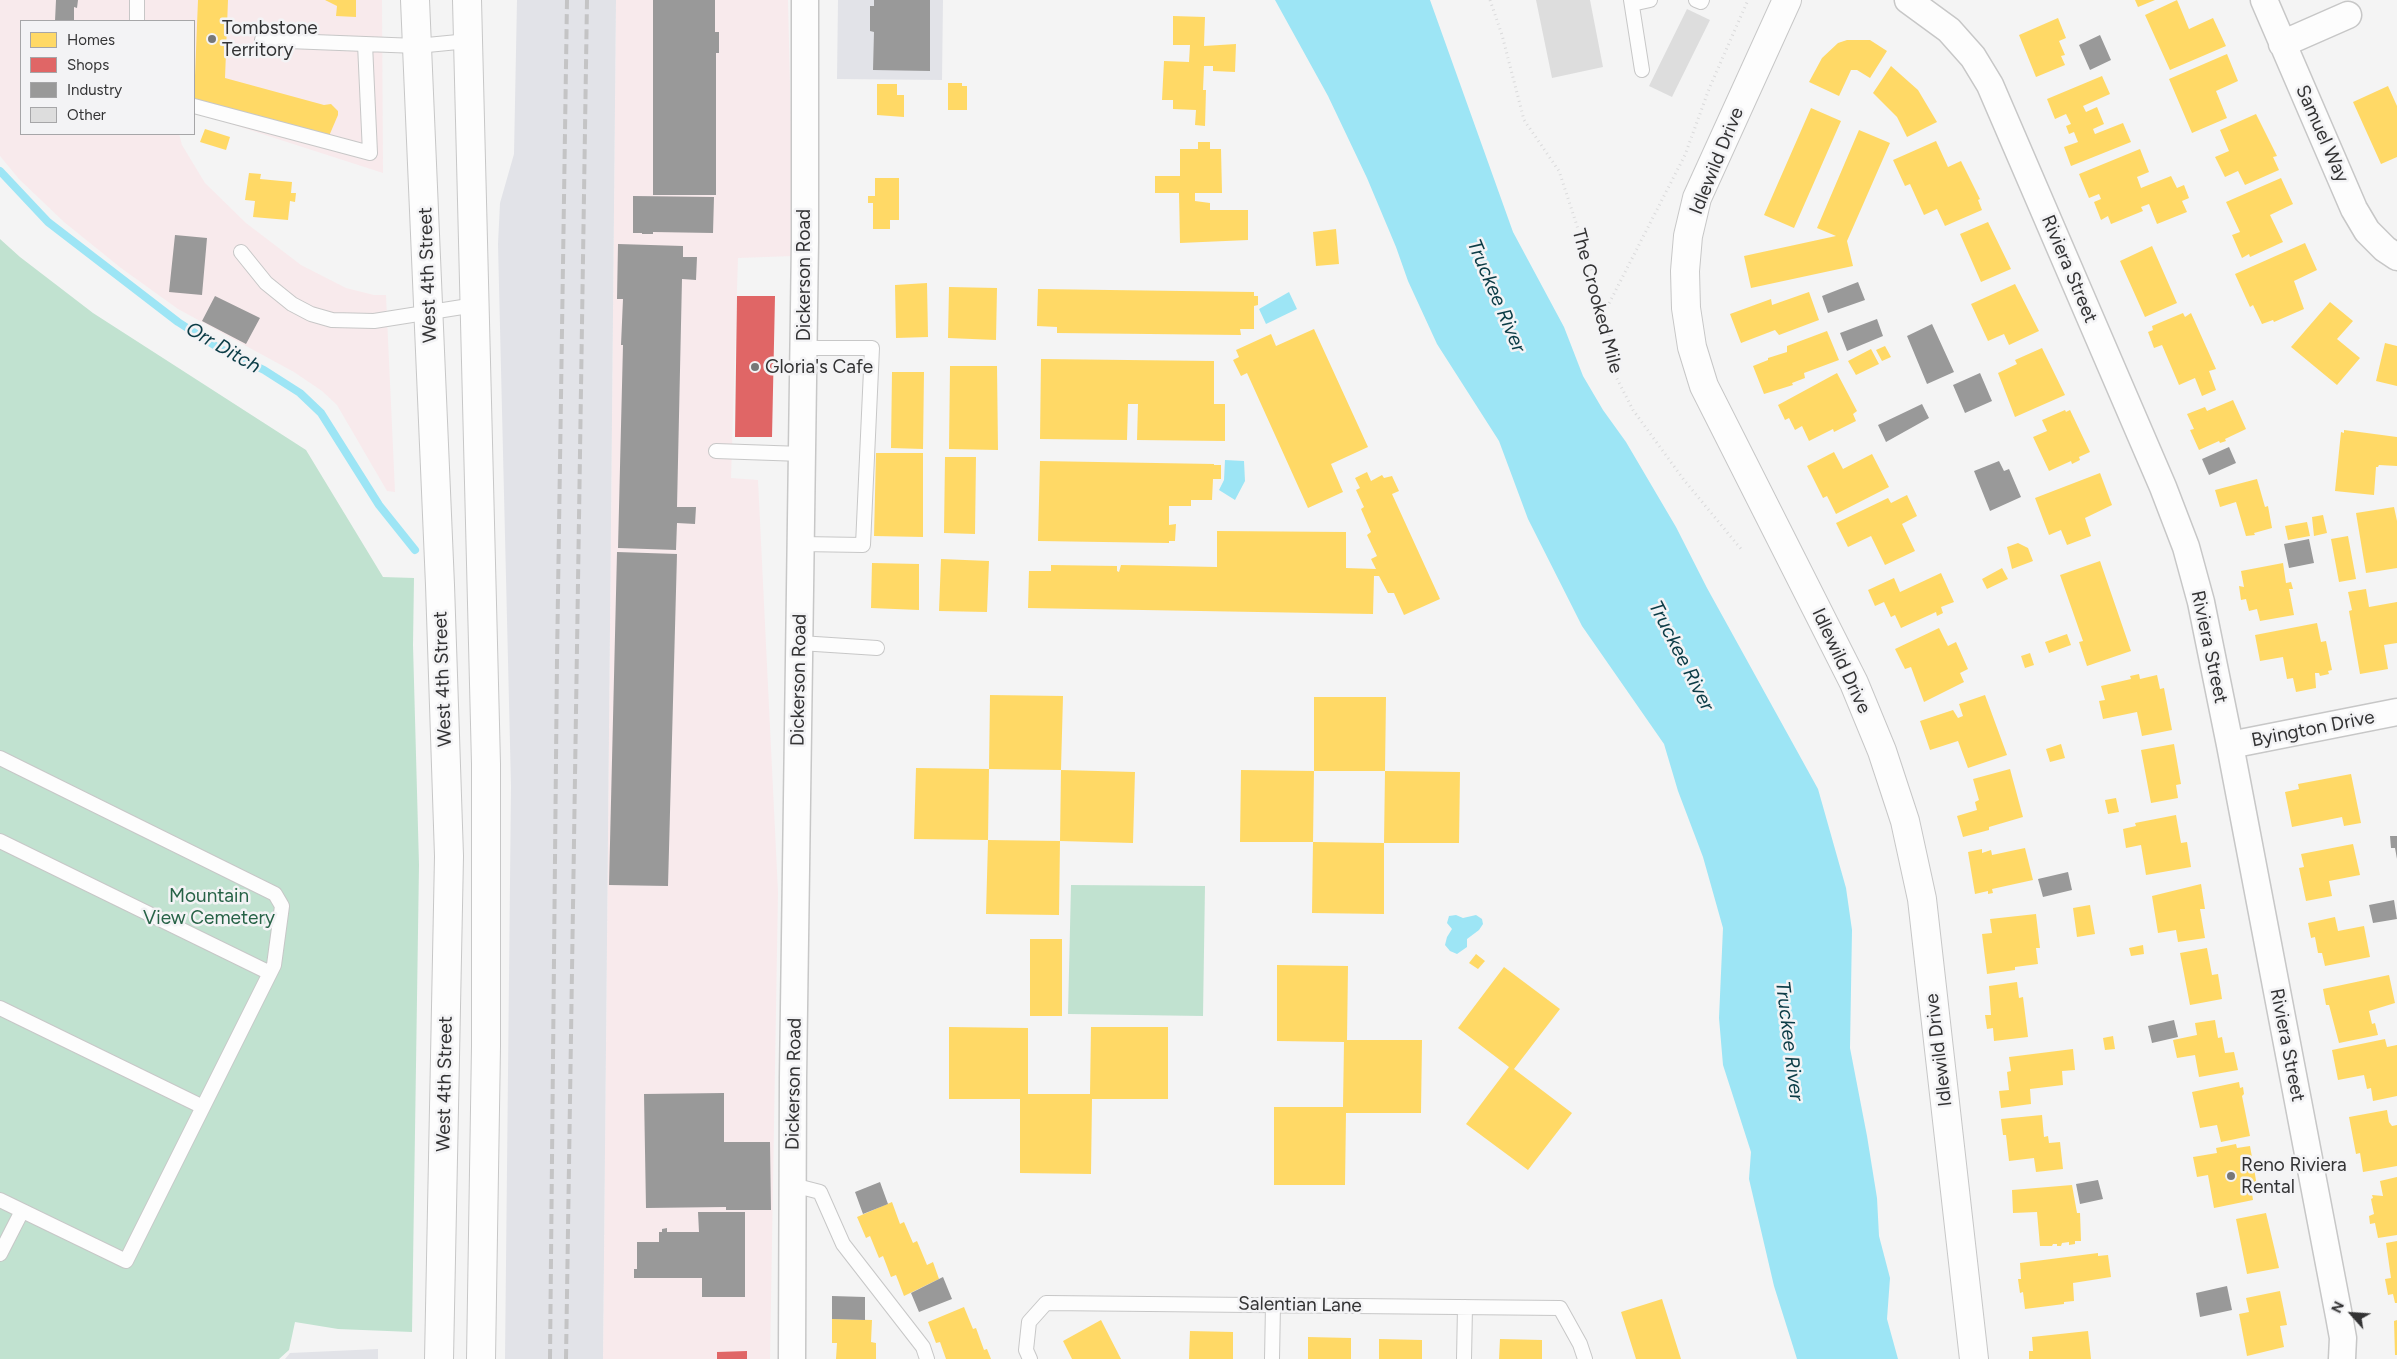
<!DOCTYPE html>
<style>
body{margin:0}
#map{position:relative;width:2397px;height:1359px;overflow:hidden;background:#f4f4f4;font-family:Figtree,sans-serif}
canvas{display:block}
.legend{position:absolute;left:20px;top:20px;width:175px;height:115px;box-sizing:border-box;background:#f3f3f5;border:1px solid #a6a6a8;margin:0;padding:6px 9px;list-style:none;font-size:15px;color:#333334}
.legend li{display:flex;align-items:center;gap:10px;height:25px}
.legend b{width:25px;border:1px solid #a6a6a8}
.north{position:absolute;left:2327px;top:1289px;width:50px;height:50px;-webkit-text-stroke:4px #f3f3f5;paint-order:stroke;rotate:296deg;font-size:14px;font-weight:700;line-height:20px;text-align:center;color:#333334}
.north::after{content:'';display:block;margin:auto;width:18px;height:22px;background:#333334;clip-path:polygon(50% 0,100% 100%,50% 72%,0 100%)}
</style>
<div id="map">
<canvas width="2397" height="1359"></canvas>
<ul class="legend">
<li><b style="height:14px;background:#ffd966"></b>Homes</li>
<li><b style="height:14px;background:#e06666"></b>Shops</li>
<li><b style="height:14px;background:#999"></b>Industry</li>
<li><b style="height:14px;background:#ddd"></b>Other</li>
</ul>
<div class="north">N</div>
</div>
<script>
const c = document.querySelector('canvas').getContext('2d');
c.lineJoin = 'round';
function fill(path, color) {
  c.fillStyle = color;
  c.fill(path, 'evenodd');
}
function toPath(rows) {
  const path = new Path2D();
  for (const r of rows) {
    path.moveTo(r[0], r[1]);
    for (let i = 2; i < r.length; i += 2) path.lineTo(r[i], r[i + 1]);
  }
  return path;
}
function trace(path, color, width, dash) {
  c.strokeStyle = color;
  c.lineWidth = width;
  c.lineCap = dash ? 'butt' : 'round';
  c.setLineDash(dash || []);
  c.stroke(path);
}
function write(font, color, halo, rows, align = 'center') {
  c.font = font + ' Figtree,sans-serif';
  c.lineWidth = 5;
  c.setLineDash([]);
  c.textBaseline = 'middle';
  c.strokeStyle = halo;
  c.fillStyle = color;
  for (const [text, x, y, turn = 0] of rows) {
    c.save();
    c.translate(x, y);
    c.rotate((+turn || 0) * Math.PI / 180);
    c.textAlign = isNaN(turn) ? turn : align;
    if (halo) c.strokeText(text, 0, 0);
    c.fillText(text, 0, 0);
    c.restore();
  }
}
const commercial = toPath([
 [0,0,382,0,383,173,194,112,194,21,21,21,21,134,179,134,182,145,205,183,246,223,301,265,346,288,374,295,386,295,395,492,387,491,337,405,322,391,294,372,178,309,121,268,64,222,19,179,0,156],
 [616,0,788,0,794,256,738,258,731,478,758,480,778,892,770,1359,603,1359]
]);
const built = toPath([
 [517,0,616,0,603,1359,505,1359,511,786,498,244,500,203,514,154],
 [838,0,943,0,942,80,837,79],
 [378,1349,378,1359,285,1359,290,1353]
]);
const green = toPath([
 [0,239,20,257,93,313,306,450,383,577,414,578,413,645,419,865,412,1332,338,1329,295,1322,289,1350,279,1359,0,1359],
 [1071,885,1205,886,1203,1016,1068,1014]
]);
const water = toPath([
 [1275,0,1430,0,1513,232,1564,327,1583,376,1603,410,1626,442,1676,527,1707,588,1818,789,1846,888,1852,930,1850,1048,1867,1136,1877,1198,1879,1236,1890,1278,1887,1319,1898,1359,1797,1359,1774,1286,1749,1179,1751,1152,1723,1065,1719,1018,1723,928,1703,857,1678,791,1664,744,1582,626,1528,519,1499,441,1437,344,1408,281,1396,247,1367,178,1328,96],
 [1289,292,1297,309,1266,324,1259,309],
 [1225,460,1244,461,1245,481,1235,500,1219,490,1224,480],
 [1456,915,1463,918,1476,915,1482,919,1483,924,1479,930,1467,939,1467,947,1457,954,1450,951,1445,945,1447,937,1452,929,1447,923,1449,916]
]);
const homes = toPath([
 [198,0,228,0,225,78,324,105,331,104,338,111,338,115,329,136,194,101],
 [325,0,356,0,356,17,336,16,337,6],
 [2135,0,2155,0,2138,7],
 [2177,0,2189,29,2213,18,2226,46,2170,70,2145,15],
 [1173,16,1205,17,1204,46,1236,44,1235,72,1213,71,1213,66,1204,66,1203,90,1206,90,1205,126,1195,125,1196,110,1173,109,1173,100,1162,100,1164,61,1189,62,1190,45,1173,45],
 [2058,18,2066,38,2059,41,2065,55,2061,56,2065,65,2036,77,2019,35],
 [1847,40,1870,40,1887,51,1870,78,1857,70,1851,70,1839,96,1809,82,1822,58,1838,43],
 [2227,54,2238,81,2216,91,2227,118,2192,133,2169,79],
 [1891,66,1918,90,1937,122,1907,137,1897,117,1873,93],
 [2102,76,2110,94,2083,106,2086,112,2097,107,2104,124,2093,129,2095,134,2123,123,2131,142,2071,166,2064,147,2078,142,2074,132,2069,134,2066,126,2071,124,2066,114,2055,119,2047,99],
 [948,83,962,83,962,86,967,86,967,110,948,110],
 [877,84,897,84,897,95,904,95,904,117,877,115],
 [2388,86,2397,106,2397,157,2381,164,2353,102],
 [1811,108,1841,121,1794,228,1764,215],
 [2256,114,2277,156,2273,157,2279,170,2245,185,2238,171,2225,177,2215,157,2229,151,2220,130],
 [205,129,230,137,226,150,200,142],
 [1859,130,1890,143,1847,241,1853,266,1751,288,1744,256,1836,236,1817,228],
 [1936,141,1948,167,1961,161,1980,199,1978,200,1982,210,1945,226,1937,209,1924,215,1910,184,1905,186,1893,160],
 [1198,142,1210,142,1210,149,1221,149,1222,193,1195,193,1195,201,1210,203,1210,210,1248,210,1248,240,1180,243,1179,193,1155,193,1155,176,1180,176,1180,149,1198,149],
 [2140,149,2149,172,2137,177,2141,188,2171,176,2177,188,2184,185,2189,198,2182,201,2187,212,2157,224,2149,204,2141,207,2143,211,2111,224,2108,216,2101,220,2094,202,2101,199,2099,194,2089,198,2079,174],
 [249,173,261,174,260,179,292,182,291,193,296,193,295,202,290,201,288,220,253,217,255,201,245,200],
 [875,178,899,178,899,220,890,220,890,229,873,229,873,203,868,203,868,196,875,196],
 [2281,178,2293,204,2270,215,2283,242,2250,257,2249,254,2242,258,2232,235,2240,232,2226,202],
 [1988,222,2011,269,1981,282,1960,234],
 [1336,229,1339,264,1316,266,1313,232],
 [2305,243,2317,270,2294,281,2304,309,2274,322,2273,320,2262,324,2253,305,2250,307,2235,274],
 [2152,246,2177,303,2145,317,2120,261],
 [927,283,928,337,896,338,895,285],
 [2015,284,2039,331,2009,345,2004,334,1988,341,1971,304],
 [949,287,997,288,996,340,948,338],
 [1038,289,1254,292,1254,296,1258,296,1258,305,1254,306,1254,329,1240,329,1241,335,1057,333,1057,327,1037,326],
 [1809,292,1819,320,1779,335,1775,330,1741,343,1730,314,1771,299,1772,305],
 [2330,302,2353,321,2337,339,2360,358,2337,385,2291,347],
 [2183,313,2185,317,2191,313,2216,369,2209,371,2216,390,2202,396,2195,378,2179,385,2162,345,2154,348,2148,332,2153,330,2152,326],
 [1314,329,1368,447,1331,464,1343,492,1308,508,1247,373,1241,376,1233,360,1239,357,1236,350,1271,334,1276,346],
 [1827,331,1839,360,1804,373,1805,378,1792,383,1793,385,1764,394,1753,366,1768,360,1768,358,1787,352,1787,346],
 [2385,343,2397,346,2397,386,2376,381],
 [1885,346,1891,357,1882,361,1876,350],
 [2042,348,2065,395,2015,417,1998,373,2017,364,2015,360],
 [1871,349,1879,364,1856,375,1848,361],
 [1041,359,1214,361,1214,404,1225,404,1225,441,1137,440,1138,404,1128,404,1127,440,1040,439],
 [950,366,997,366,998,450,949,449],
 [892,372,924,372,923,449,891,448],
 [1837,373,1857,411,1853,414,1856,421,1834,432,1833,429,1809,441,1802,426,1795,430,1789,418,1785,420,1778,405],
 [2233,400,2246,429,2225,439,2226,441,2220,443,2219,441,2199,450,2190,430,2194,429,2187,414,2205,407,2207,411],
 [2065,410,2066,412,2070,410,2090,452,2079,457,2080,460,2072,464,2071,461,2049,471,2033,437,2047,431,2042,420],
 [2344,430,2397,437,2397,466,2379,465,2378,467,2376,467,2374,495,2335,491,2341,432,2344,433],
 [1834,452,1843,469,1872,454,1889,487,1836,514,1827,496,1823,498,1807,466],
 [876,453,923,453,923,537,874,536],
 [945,457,976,457,975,534,944,533],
 [1040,461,1214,464,1214,465,1221,465,1221,479,1213,479,1212,500,1191,500,1191,506,1169,506,1169,525,1176,524,1175,541,1169,541,1169,543,1038,541],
 [1367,472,1371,481,1382,475,1384,478,1392,476,1399,491,1392,494,1440,599,1404,615,1394,593,1388,593,1379,576,1374,576,1373,614,1028,608,1029,571,1051,571,1051,565,1117,566,1117,571,1119,572,1121,565,1217,567,1217,531,1346,532,1346,568,1376,569,1371,559,1377,556,1367,535,1371,532,1361,509,1364,507,1356,490,1360,488,1355,478],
 [2100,473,2112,505,2085,518,2091,536,2067,545,2061,530,2049,535,2035,498],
 [2257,479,2265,507,2268,506,2272,528,2254,533,2255,535,2246,536,2236,502,2220,507,2215,490],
 [1907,495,1917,516,1902,524,1915,551,1885,565,1871,536,1848,547,1836,523,1888,498,1891,503],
 [2394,507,2397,521,2397,568,2366,573,2356,513],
 [2323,515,2327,533,2314,536,2312,517],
 [2307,522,2310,536,2288,540,2285,526],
 [2348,536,2356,579,2339,582,2331,539],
 [2018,543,2028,548,2033,561,2012,569,2007,547],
 [941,559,989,561,987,612,939,611],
 [2100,561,2131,651,2087,666,2079,642,2083,641,2060,575],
 [872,563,919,564,919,610,871,608],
 [2283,563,2286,583,2291,582,2293,589,2289,589,2294,615,2260,621,2257,609,2249,611,2246,599,2241,600,2239,586,2244,587,2241,571],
 [2002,568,2008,579,1987,589,1982,579],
 [1941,573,1954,602,1941,607,1943,613,1937,616,1936,612,1901,628,1895,615,1891,617,1884,602,1875,606,1868,590,1894,578,1900,592],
 [2366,589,2369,607,2397,602,2397,643,2384,645,2388,669,2360,674,2349,611,2352,610,2348,592],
 [2317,623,2321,642,2326,641,2332,670,2328,671,2329,674,2320,676,2319,673,2315,673,2316,688,2296,692,2293,678,2287,679,2283,657,2260,661,2255,635],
 [1939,628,1948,646,1956,642,1968,669,1960,673,1964,682,1924,702,1911,667,1905,669,1895,649],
 [2067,634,2071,645,2049,653,2045,642],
 [2030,653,2034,665,2025,668,2021,656],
 [2139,674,2140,679,2157,675,2160,689,2164,688,2172,730,2142,736,2137,712,2103,719,2099,701,2105,700,2101,686,2131,679,2130,676],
 [990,695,1063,696,1061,770,1135,772,1133,843,1060,841,1061,770,989,769,988,840,914,839,916,768,989,769],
 [1985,695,2007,755,1968,768,1958,741,1930,750,1920,721,1953,710,1958,718,1963,716,1959,704],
 [1314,697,1386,697,1385,771,1314,771],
 [2061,744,2065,758,2050,762,2046,749],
 [2174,744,2181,784,2176,785,2178,798,2151,803,2141,750],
 [2010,769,2023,817,1989,827,1989,830,1963,837,1957,816,1977,810,1975,802,1979,800,1973,779],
 [1241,770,1314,771,1313,842,1240,842],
 [1385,771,1460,772,1459,843,1384,843],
 [2351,774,2361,823,2344,826,2342,817,2292,827,2285,792,2299,789,2298,784],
 [2116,798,2119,812,2108,814,2105,800],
 [2176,815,2181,843,2187,842,2191,867,2146,875,2141,845,2126,848,2123,829,2136,826,2135,823],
 [988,840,1060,841,1059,915,986,914],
 [1313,842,1384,843,1384,914,1312,913],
 [2353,844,2360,875,2329,881,2332,896,2306,901,2299,868,2304,867,2301,854],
 [2025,848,2033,880,1992,889,1993,893,1988,894,1988,891,1975,894,1968,852,1982,849,1982,853,1991,850,1992,855],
 [2201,884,2205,909,2200,909,2205,938,2178,942,2176,930,2158,933,2152,896],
 [2090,905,2095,934,2077,937,2073,908],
 [2036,914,2040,948,2036,948,2038,964,2015,967,2015,970,1987,974,1982,934,1992,933,1990,919],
 [2335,917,2338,931,2364,926,2370,957,2325,966,2322,953,2318,953,2315,937,2311,938,2308,923],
 [1030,939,1062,939,1062,1016,1030,1016],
 [2143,945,2144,954,2131,956,2129,948],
 [2207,948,2212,975,2218,974,2222,999,2190,1005,2180,953],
 [1476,954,1485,961,1478,969,1469,963],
 [1277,965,1348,966,1347,1040,1422,1040,1421,1113,1346,1113,1345,1185,1274,1185,1274,1107,1343,1107,1344,1042,1277,1041],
 [1504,967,1560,1009,1514,1069,1572,1113,1528,1170,1466,1124,1509,1067,1458,1028],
 [2389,975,2395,1003,2369,1011,2372,1024,2375,1023,2378,1035,2339,1043,2329,1005,2326,1005,2323,989],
 [2017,982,2019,998,2023,997,2028,1037,1994,1041,1993,1028,1987,1029,1985,1015,1991,1015,1989,986],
 [2215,1020,2218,1038,2222,1037,2225,1053,2234,1052,2238,1070,2199,1077,2195,1055,2177,1058,2173,1040,2197,1035,2195,1023],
 [949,1027,1028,1028,1028,1094,1090,1094,1091,1027,1168,1027,1168,1099,1092,1099,1091,1174,1020,1173,1020,1099,949,1099],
 [2113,1036,2115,1049,2105,1050,2103,1038],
 [2385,1039,2387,1047,2397,1045,2397,1096,2373,1101,2371,1088,2367,1089,2364,1075,2338,1080,2332,1050],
 [2073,1049,2075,1070,2062,1071,2063,1085,2030,1089,2031,1104,2001,1108,1999,1091,2009,1090,2007,1072,2011,1071,2009,1057],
 [2239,1082,2240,1088,2243,1087,2244,1094,2242,1096,2250,1136,2221,1142,2217,1125,2200,1128,2192,1092],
 [2387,1110,2389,1122,2392,1126,2397,1125,2397,1166,2363,1172,2360,1153,2356,1154,2349,1117],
 [2042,1115,2044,1137,2048,1136,2049,1143,2060,1142,2063,1169,2036,1172,2034,1158,2009,1161,2006,1135,2003,1135,2001,1119],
 [2236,1144,2237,1148,2250,1146,2257,1186,2251,1187,2253,1200,2214,1208,2208,1175,2197,1177,2193,1157,2217,1153,2216,1148],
 [2397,1177,2397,1235,2378,1238,2375,1223,2370,1224,2369,1216,2374,1214,2371,1199,2373,1198,2372,1195,2383,1196,2380,1181],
 [2072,1185,2077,1213,2080,1213,2081,1241,2075,1241,2075,1244,2069,1245,2069,1242,2062,1243,2061,1246,2057,1246,2057,1244,2053,1244,2052,1246,2040,1246,2037,1212,2013,1213,2012,1190],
 [892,1202,900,1224,904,1222,913,1243,917,1241,927,1265,933,1262,939,1279,904,1296,896,1275,891,1277,883,1256,879,1258,870,1236,866,1238,857,1217],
 [2266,1213,2279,1268,2247,1274,2236,1219],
 [2397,1241,2397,1303,2395,1303,2393,1294,2388,1295,2385,1279,2391,1278,2386,1243],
 [2098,1253,2098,1256,2108,1255,2111,1277,2073,1283,2074,1301,2064,1302,2064,1304,2025,1309,2023,1292,2020,1293,2018,1279,2021,1279,2020,1263],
 [2280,1291,2287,1325,2280,1326,2284,1347,2247,1356,2239,1314,2249,1312,2246,1298],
 [1662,1299,1681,1359,1636,1359,1621,1312],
 [964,1307,973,1329,976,1328,984,1350,987,1349,991,1359,946,1359,940,1342,936,1343,928,1322],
 [832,1319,872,1320,871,1342,876,1343,876,1359,836,1359,837,1343,832,1343],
 [1101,1320,1121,1359,1072,1359,1063,1341],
 [2397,1320,2397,1355,2395,1355,2394,1321],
 [1190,1331,1233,1332,1233,1359,1189,1359],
 [2088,1331,2091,1359,2029,1359,2029,1351,2033,1351,2032,1337],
 [1308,1337,1351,1338,1351,1359,1308,1359],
 [1379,1339,1422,1340,1422,1359,1379,1359],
 [1500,1339,1542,1340,1542,1359,1499,1359]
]);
const shops = toPath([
 [737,296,775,296,772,437,735,437],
 [747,1351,747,1359,717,1359,717,1352]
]);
const industry = toPath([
 [56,0,78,0,77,8,74,7,74,21,55,21],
 [653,0,715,0,715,32,719,32,719,53,716,53,716,195,653,195],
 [874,0,930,0,930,71,873,70,874,32,870,31,870,6,874,6],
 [2100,35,2111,60,2090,70,2079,45],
 [633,196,714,197,713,233,653,232,653,234,642,234,642,233,633,233],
 [175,235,207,238,202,295,169,292],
 [618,244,683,246,683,257,697,257,696,280,682,279,677,507,696,507,695,524,677,523,676,550,618,548,623,345,621,345,623,299,617,299],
 [1858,282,1865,300,1828,313,1822,296],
 [215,296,260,318,246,344,202,321],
 [1877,319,1883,336,1847,351,1840,333],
 [1932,324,1954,372,1927,384,1907,336],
 [1980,373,1992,401,1965,413,1953,385],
 [1922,404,1929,418,1886,442,1878,425],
 [2229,447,2236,463,2209,475,2202,459],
 [1999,461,2004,471,2009,469,2021,497,1990,511,1974,471],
 [2309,539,2314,563,2289,568,2284,544],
 [617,552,677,554,668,886,609,885],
 [2390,836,2397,836,2397,859,2395,848,2391,848],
 [2068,872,2072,890,2043,897,2038,879],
 [2394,900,2397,919,2373,923,2369,905],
 [2174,1020,2178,1037,2152,1043,2148,1026],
 [724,1093,724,1142,770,1142,771,1210,726,1210,726,1207,646,1208,644,1094],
 [2098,1180,2103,1199,2080,1204,2076,1184],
 [880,1182,888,1204,863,1214,855,1192],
 [698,1212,745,1212,745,1297,702,1297,702,1278,634,1278,634,1269,637,1269,637,1242,659,1242,659,1232,662,1232,662,1229,667,1228,667,1232,699,1232],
 [943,1277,952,1299,919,1312,911,1293],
 [2227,1286,2232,1310,2200,1317,2196,1293],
 [832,1296,865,1297,865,1320,832,1319]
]);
const stream = toPath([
 [0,171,48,222,178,322,217,347,264,370,300,393,321,413,379,505,415,550]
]);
const building = toPath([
 [1536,0,1590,0,1603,67,1552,78],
 [1687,9,1710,20,1672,97,1649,86]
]);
const path = toPath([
 [1490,0,1502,35,1524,120,1559,171,1597,287,1600,322,1609,333,1611,367,1633,410,1684,480,1741,549],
 [1600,321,1685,155,1709,89,1748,0]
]);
const lane = toPath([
 [1631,0,1642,70],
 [1696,0,1701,2,1702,0],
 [1632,4,1650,0],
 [137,21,137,0],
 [262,40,417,46,468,41],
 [194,106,370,153,365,44],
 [241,252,266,283,292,304,311,314,332,320,374,321,475,305],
 [716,451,802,454],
 [801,544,863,545,872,348,804,348],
 [800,643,877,648],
 [0,758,275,894,282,906,274,965,126,1261,0,1200],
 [0,841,270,973],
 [0,1008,203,1107],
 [793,1185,820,1192,843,1244,923,1347,927,1359],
 [0,1254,22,1211],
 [1030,1359,1026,1350,1029,1322,1046,1303,1560,1308,1580,1344,1585,1359],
 [1272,1359,1273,1305],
 [1464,1359,1465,1307]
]);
const street = toPath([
 [1908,0,1949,30,1973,57,1990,85,2163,487,2186,547,2201,602,2230,745,2339,1316,2343,1338,2342,1359],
 [2264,0,2354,209,2367,231,2385,249,2397,257],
 [2282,44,2348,15],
 [2230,745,2397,712],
 [792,1359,793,1078,805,241,805,0]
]);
const secondary = toPath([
 [415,0,440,585,449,856,439,1359],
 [467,0,486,764,486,1046,481,1359],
 [1787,0,1697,198,1688,236,1685,271,1686,308,1692,347,1704,386,1854,683,1882,751,1905,821,1922,899,1974,1359]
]);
const rail = toPath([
 [550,1359,557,660,567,0],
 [566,1359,587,0]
]);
const markers = [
 [212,39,5,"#777"],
 [755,367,5,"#777"],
 [2231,1176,5,"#777"]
];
const poiNames = [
 ["Tombstone",222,28],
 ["Territory",222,50],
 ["Gloria's Cafe",765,367],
 ["Reno Riviera",2241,1165],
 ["Rental",2241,1187]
];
const streetNames = [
 ["Samuel Way",2322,134,66],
 ["Idlewild Drive",1717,161,-68],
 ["Riviera Street",2069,269,67],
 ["West 4th Street",428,275,-92],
 ["Dickerson Road",804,275,-90],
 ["The Crooked Mile",1597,301,75],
 ["Riviera Street",2209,647,78],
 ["Idlewild Drive",1841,661,65],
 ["West 4th Street",443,679,-92],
 ["Dickerson Road",799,680,-89],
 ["Byington Drive",2313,729,-11],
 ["Riviera Street",2287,1045,79],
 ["Idlewild Drive",1939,1050,-97],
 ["West 4th Street",445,1084,-89],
 ["Dickerson Road",794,1084,-89],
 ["Salentian Lane",1300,1305,1]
];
const parkNames = [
 ["Mountain",209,896],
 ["View Cemetery",209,918]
];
const waterNames = [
 ["Truckee River",1496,296,67],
 ["Orr Ditch",223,348,30],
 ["Truckee River",1681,656,63],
 ["Truckee River",1789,1041,83]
];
fill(commercial, '#f8eaec');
fill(built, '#e2e3e8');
fill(green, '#c1e2d0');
fill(water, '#9de5f5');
fill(homes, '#ffd966');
fill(shops, '#e06666');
fill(industry, '#999');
trace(stream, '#9de5f5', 8);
fill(building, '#ddd');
trace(lane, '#c7c7c7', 16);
trace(street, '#c7c7c7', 29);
trace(secondary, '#c7c7c7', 30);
trace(path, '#dadadb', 3, [1, 4]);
trace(lane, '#fdfdfd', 14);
trace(street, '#fdfdfd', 26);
trace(secondary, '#fdfdfd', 28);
trace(rail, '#c4c4c5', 4, [10, 5]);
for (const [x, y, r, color] of markers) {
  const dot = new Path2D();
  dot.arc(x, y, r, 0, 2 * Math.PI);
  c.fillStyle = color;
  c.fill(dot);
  trace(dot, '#f3f3f5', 2);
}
write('19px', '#333334', '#f3f3f5', poiNames, 'left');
write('19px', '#333334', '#f3f3f5', streetNames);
write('19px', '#266246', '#f3f3f5', parkNames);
write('italic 20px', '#0b3c46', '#f3f3f5', waterNames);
</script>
